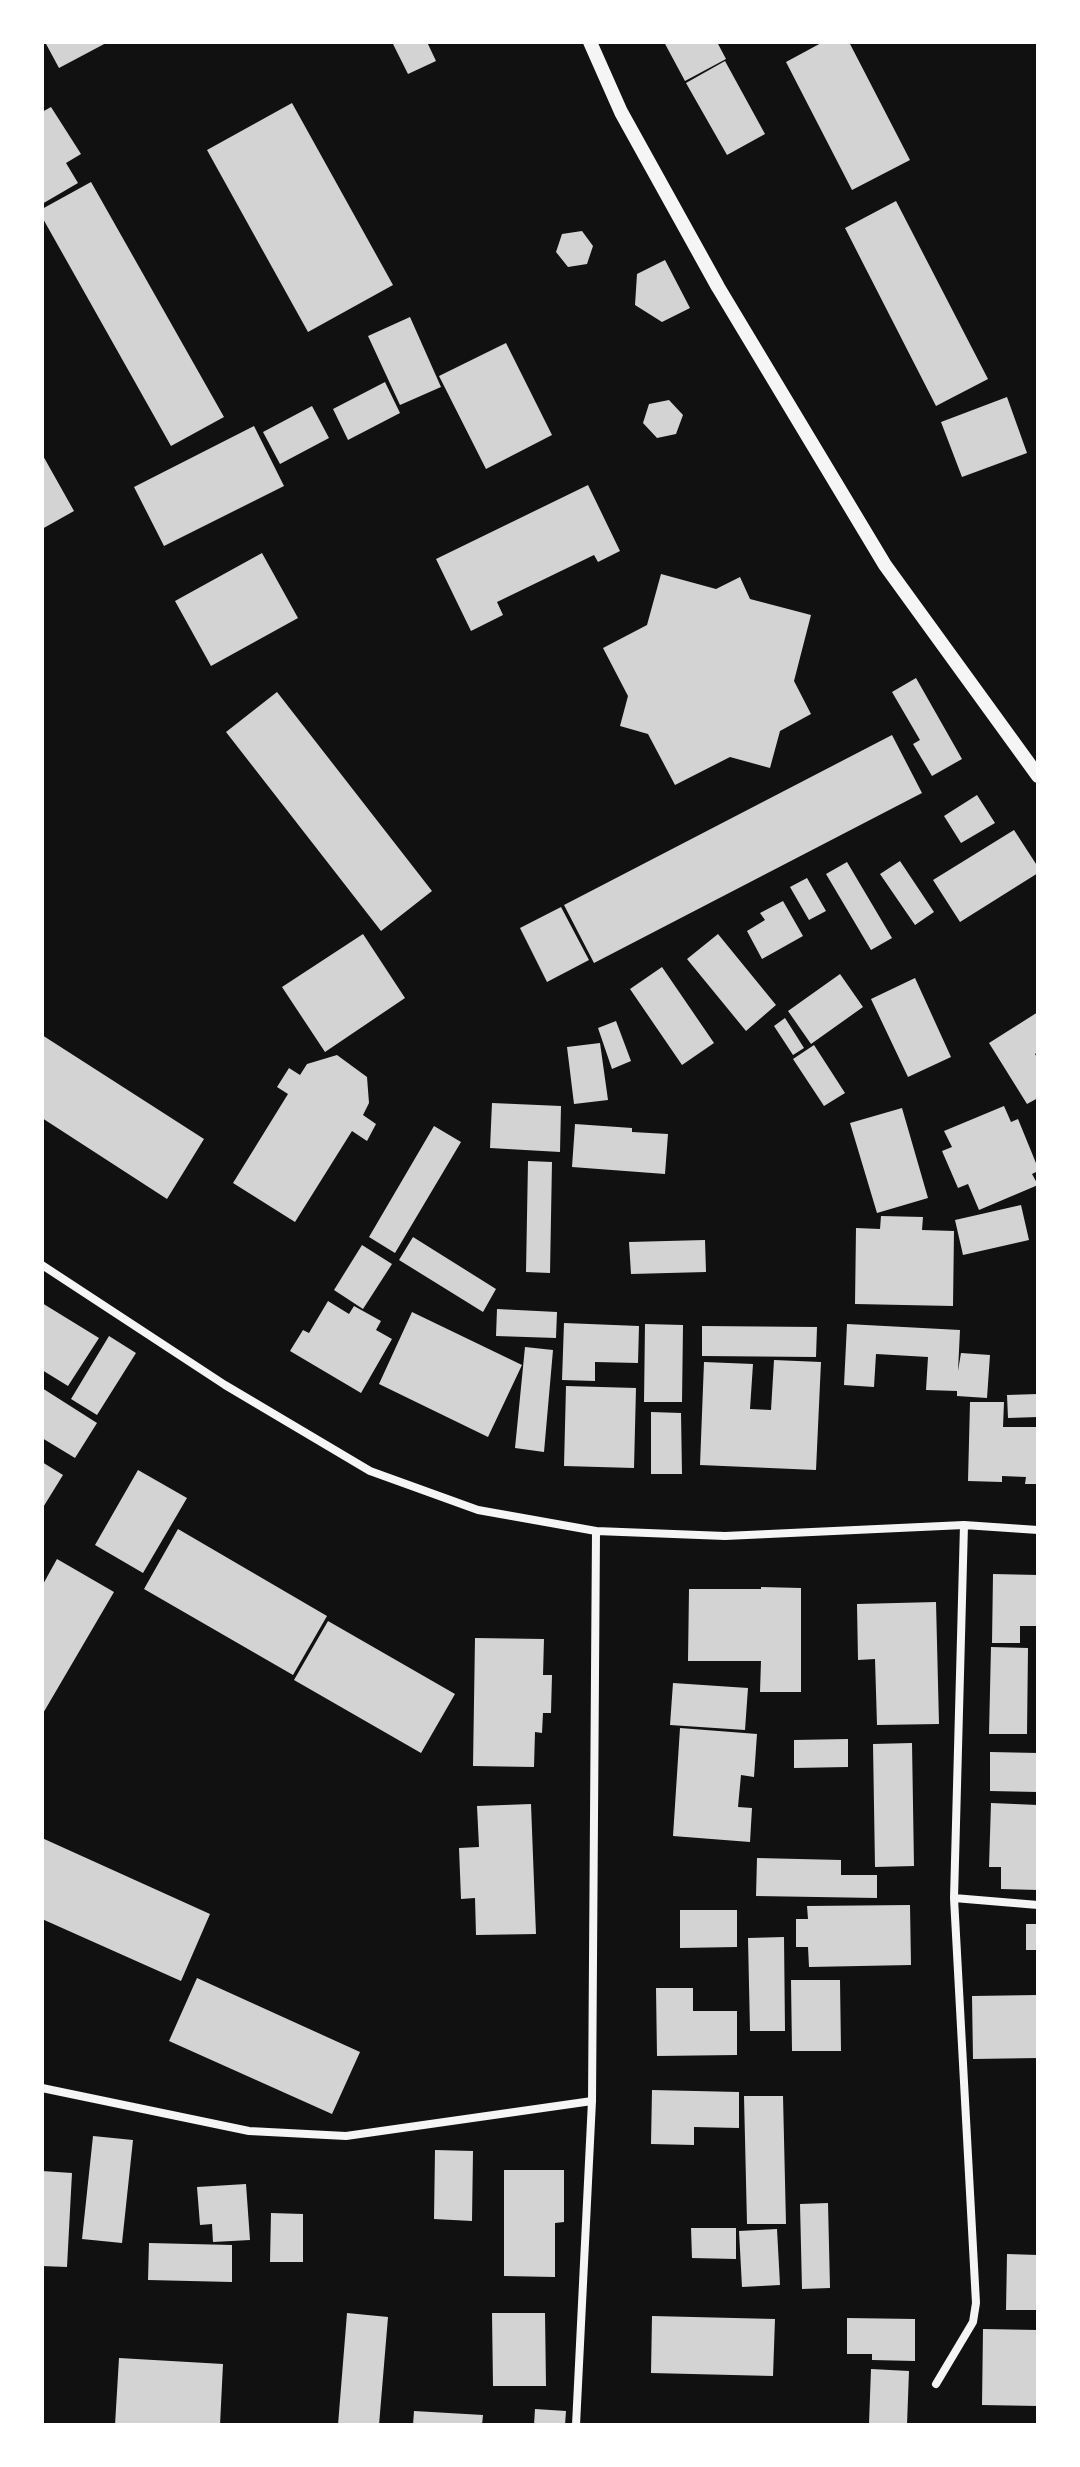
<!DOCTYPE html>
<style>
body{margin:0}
#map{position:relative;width:1080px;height:2467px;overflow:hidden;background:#111;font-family:"Source Sans 3",sans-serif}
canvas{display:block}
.frame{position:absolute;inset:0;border:44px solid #fff;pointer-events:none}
</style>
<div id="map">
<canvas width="1080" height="2467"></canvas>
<div class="frame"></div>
</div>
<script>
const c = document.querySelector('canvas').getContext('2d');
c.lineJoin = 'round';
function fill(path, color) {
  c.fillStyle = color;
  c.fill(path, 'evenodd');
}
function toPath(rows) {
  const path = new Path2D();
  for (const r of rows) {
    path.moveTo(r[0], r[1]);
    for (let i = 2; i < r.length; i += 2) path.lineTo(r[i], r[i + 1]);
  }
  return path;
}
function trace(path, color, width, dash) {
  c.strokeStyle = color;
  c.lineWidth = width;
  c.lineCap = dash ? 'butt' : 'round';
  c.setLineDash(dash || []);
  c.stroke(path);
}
const building = toPath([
 [45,42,108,42,59,68],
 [392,42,427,42,436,61,408,74],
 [664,42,717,42,726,59,685,81],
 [823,42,849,42,910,160,852,190,786,62],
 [725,61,765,134,727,155,686,83],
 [292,103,393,285,308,332,207,150],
 [51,107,81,154,66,163,78,183,42,204,42,112],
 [91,182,224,417,171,446,42,217,42,209],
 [896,201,988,379,936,406,845,228],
 [582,231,593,246,587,264,568,267,556,252,562,234],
 [665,260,690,308,662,322,635,305,637,274],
 [410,317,441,387,400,405,368,336],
 [506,343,552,435,486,469,439,376],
 [385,382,400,413,348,440,333,409],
 [1007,397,1027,453,962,477,941,422],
 [669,400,683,415,676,434,657,438,643,423,649,404],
 [312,406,329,438,280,464,263,432],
 [254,426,284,486,164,546,134,487],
 [42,454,74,511,42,529],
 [588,485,620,551,598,562,594,555,497,602,503,615,471,631,436,559],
 [262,553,298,618,211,666,175,601],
 [661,574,716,589,740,577,750,599,811,615,794,681,811,714,780,731,770,768,730,757,675,785,648,734,620,726,628,696,603,648,647,625],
 [916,678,962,759,932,776,913,744,920,740,892,692],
 [277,692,432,891,381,931,226,732],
 [892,735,922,793,594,963,564,905],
 [977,795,995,823,961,843,944,816],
 [1014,830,1038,867,1038,873,960,922,933,880],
 [900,861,934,912,915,925,880,874],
 [847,862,892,938,871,950,826,874],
 [807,878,826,911,809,920,790,887],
 [783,901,803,936,762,959,747,931,765,920,760,913],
 [561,907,589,960,547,982,520,928],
 [363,934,405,998,325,1052,282,987],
 [718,934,776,1005,746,1031,687,959],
 [662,967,714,1043,682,1065,630,989],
 [840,974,863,1007,811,1044,788,1011],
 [915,978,951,1057,908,1077,871,999],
 [1038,1012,1038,1052,1035,1054,1038,1059,1038,1098,1027,1104,989,1043],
 [785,1018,804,1048,793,1055,774,1026],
 [616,1021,631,1061,612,1069,598,1028],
 [42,1035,204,1139,167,1199,42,1118],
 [600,1043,608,1100,574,1104,567,1047],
 [814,1045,845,1093,824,1106,793,1059],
 [337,1055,367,1077,369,1103,363,1115,376,1124,367,1141,352,1131,295,1222,233,1183,288,1094,277,1087,289,1068,300,1075,307,1064],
 [492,1103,561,1106,560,1152,490,1148],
 [1004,1106,1011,1122,1018,1119,1038,1168,1038,1171,1032,1174,1038,1185,979,1210,968,1184,958,1188,942,1151,952,1147,944,1131],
 [902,1108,928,1198,877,1213,850,1123],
 [575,1124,632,1128,632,1132,668,1134,665,1174,572,1167],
 [434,1126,461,1142,395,1253,369,1237],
 [528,1161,552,1162,550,1273,526,1272],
 [1021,1205,1029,1240,963,1255,955,1220],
 [881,1216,923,1217,922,1230,954,1231,953,1306,855,1304,856,1228,880,1229],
 [413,1237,496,1289,483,1312,399,1260],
 [705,1240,706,1272,631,1274,629,1242],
 [362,1245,392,1264,363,1309,334,1290],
 [328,1301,349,1314,354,1306,381,1321,376,1330,392,1339,361,1393,290,1351,303,1330,309,1333],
 [42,1303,99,1338,68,1386,42,1370],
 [497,1309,557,1312,556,1338,496,1336],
 [412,1312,522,1365,488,1437,379,1384],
 [564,1323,639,1326,638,1363,595,1362,595,1381,562,1380],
 [645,1324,683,1325,682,1402,644,1402],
 [847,1324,960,1330,958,1371,961,1353,990,1355,987,1398,957,1396,957,1391,926,1390,928,1357,876,1354,874,1387,844,1385],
 [702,1326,817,1327,816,1357,702,1356],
 [109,1336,136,1353,97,1415,71,1399],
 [525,1347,553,1350,544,1452,515,1448],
 [774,1360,821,1362,816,1470,700,1465,704,1362,753,1364,750,1409,771,1410],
 [566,1386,636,1388,634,1468,564,1466],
 [42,1388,97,1423,75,1458,42,1438],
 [1038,1394,1038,1417,1008,1418,1007,1395],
 [970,1402,1004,1402,1003,1427,1038,1427,1038,1484,1025,1484,1026,1477,1002,1476,1002,1482,968,1481],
 [651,1412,681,1413,682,1474,651,1474],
 [42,1462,63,1475,42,1509],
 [138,1470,187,1498,143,1573,95,1545],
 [178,1529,327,1616,293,1675,144,1589],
 [57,1559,114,1592,42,1715,42,1586],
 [993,1574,1038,1575,1038,1626,1020,1626,1020,1643,992,1643],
 [761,1587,801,1588,801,1692,760,1692,761,1661,688,1661,689,1589,761,1589],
 [936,1602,939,1724,877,1725,875,1659,858,1660,857,1604],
 [328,1621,455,1694,421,1753,294,1680],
 [475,1638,544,1639,543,1675,552,1675,551,1713,543,1713,542,1733,535,1732,534,1767,473,1766],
 [991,1647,1028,1648,1027,1734,989,1734],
 [673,1683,748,1688,745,1730,670,1725],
 [680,1728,757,1734,754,1777,741,1775,738,1807,752,1808,750,1842,673,1836],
 [848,1739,848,1767,794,1768,794,1740],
 [912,1743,914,1866,875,1867,873,1744],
 [990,1752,1038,1753,1038,1792,990,1791],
 [991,1803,1038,1805,1038,1890,1001,1889,1001,1867,989,1867],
 [531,1804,536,1934,476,1935,475,1898,461,1899,459,1848,479,1847,477,1806],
 [42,1838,210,1914,181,1981,42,1919],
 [757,1858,841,1860,841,1875,877,1875,877,1898,756,1896],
 [910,1905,911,1965,809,1967,808,1947,796,1947,796,1919,808,1919,807,1906],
 [680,1910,737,1910,737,1947,680,1948],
 [1026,1924,1038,1924,1038,1950,1026,1950],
 [784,1937,785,2031,750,2031,748,1938],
 [197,1978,360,2052,332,2114,169,2041],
 [791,1980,840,1980,841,2051,792,2051],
 [656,1988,693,1988,693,2011,737,2011,737,2055,657,2056],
 [1038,1995,1038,2058,973,2059,972,1996],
 [652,2090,739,2092,739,2128,694,2127,694,2145,651,2144],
 [744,2096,783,2096,786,2224,747,2224],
 [93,2136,133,2140,122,2243,82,2239],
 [435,2150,473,2151,472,2221,434,2219],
 [504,2170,564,2170,564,2222,555,2223,555,2277,504,2276],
 [42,2171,72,2173,67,2267,42,2266],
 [246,2184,250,2240,213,2242,212,2224,200,2225,197,2187],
 [828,2203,830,2288,802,2289,800,2204],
 [271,2213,303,2214,303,2262,270,2262],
 [691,2228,736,2228,736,2259,692,2258],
 [777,2229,780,2285,742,2287,739,2231],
 [149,2243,232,2245,232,2282,148,2280],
 [1007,2254,1038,2255,1038,2310,1006,2310],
 [347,2313,388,2317,379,2425,338,2425],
 [492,2313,545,2313,546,2386,493,2386],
 [652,2316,775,2319,773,2376,651,2373],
 [847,2318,915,2319,915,2361,872,2360,872,2354,847,2354],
 [983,2329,1038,2330,1038,2406,982,2405],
 [119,2358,223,2364,220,2425,115,2425],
 [871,2369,909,2371,907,2425,869,2424],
 [535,2409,566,2411,565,2425,534,2425],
 [414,2411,483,2415,482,2425,413,2425]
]);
const minor = toPath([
 [42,1265,225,1385,370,1471,478,1510,596,1531],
 [954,1898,1038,1905],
 [42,2088,249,2131,346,2136,592,2101],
 [936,2384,973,2322,976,2303,954,1898,964,1525],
 [576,2425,592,2101,596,1531,725,1536,964,1525,1038,1530]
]);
const tertiary = toPath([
 [590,42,621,112,718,287,885,565,1038,776]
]);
fill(building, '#d3d3d3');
trace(minor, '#f5f5f5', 8);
trace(tertiary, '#f5f5f5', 14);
</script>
